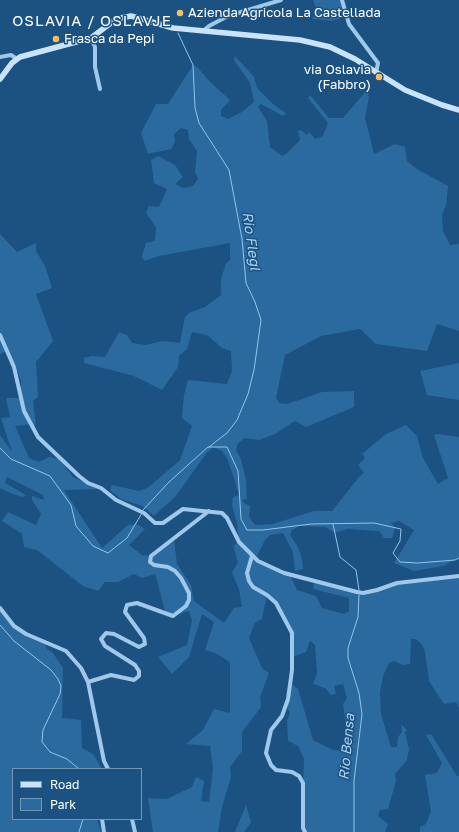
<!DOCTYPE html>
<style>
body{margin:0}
#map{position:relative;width:459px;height:832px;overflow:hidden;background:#1b5282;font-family:"Golos Text",sans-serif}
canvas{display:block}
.legend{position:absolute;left:12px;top:768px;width:130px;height:52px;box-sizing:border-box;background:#1b5282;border:1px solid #7697b4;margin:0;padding:5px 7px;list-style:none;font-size:12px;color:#fff}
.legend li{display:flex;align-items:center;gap:8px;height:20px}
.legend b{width:20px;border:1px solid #7697b4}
</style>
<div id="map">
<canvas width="459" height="832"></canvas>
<ul class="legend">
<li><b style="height:5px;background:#cbe3f8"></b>Road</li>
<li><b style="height:11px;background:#2a6a9f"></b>Park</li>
</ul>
</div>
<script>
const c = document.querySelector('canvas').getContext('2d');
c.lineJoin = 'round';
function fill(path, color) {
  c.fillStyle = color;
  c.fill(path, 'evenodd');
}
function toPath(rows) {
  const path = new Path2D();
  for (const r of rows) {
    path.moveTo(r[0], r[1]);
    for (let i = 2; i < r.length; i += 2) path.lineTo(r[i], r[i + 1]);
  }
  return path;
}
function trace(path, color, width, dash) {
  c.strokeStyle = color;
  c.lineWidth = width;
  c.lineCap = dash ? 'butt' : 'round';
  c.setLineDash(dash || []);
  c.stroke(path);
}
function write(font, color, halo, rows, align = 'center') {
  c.font = font + ' "Golos Text",sans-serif';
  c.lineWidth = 3;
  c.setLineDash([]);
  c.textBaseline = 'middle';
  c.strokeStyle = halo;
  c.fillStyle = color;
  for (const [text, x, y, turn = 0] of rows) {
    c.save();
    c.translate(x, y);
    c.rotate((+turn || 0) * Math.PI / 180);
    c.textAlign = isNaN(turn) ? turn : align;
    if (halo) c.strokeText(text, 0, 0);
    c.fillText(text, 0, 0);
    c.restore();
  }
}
const green = toPath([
 [313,0,342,0,347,16,332,21,312,19,317,11],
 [235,56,254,77,257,88,274,105,286,113,283,116,261,104,258,107,267,121,270,147,282,156,286,154,300,140,298,131,301,130,307,135,309,132,315,139,323,136,328,123,308,98,310,95,329,118,343,118,367,90,369,97,365,118,374,154,395,144,405,147,407,161,417,169,448,186,446,205,442,215,443,231,450,245,459,244,459,331,437,324,427,351,376,344,360,329,321,336,285,355,276,398,279,403,287,404,322,392,354,391,354,407,306,427,295,421,275,434,259,440,245,438,238,443,236,450,241,459,246,480,247,499,242,500,244,503,250,506,249,517,255,525,273,524,314,511,332,511,359,477,364,473,358,465,365,458,362,454,386,434,406,425,417,436,423,458,438,484,448,478,434,435,438,434,459,437,459,558,443,566,414,571,394,563,414,530,399,521,391,523,395,528,392,538,384,538,379,531,347,529,335,533,325,527,299,526,292,530,290,535,298,547,302,559,303,569,295,571,293,552,283,533,270,535,265,540,257,556,244,546,238,537,237,523,232,505,233,497,239,495,234,478,227,458,222,451,213,447,205,455,176,496,154,516,142,506,121,499,110,490,112,485,139,491,149,487,180,460,192,426,182,418,184,395,188,380,227,384,232,371,231,351,222,348,207,335,192,332,187,349,179,356,178,367,162,390,134,376,84,363,84,358,92,356,105,357,119,332,127,335,132,343,146,345,162,341,180,343,185,317,189,313,205,307,221,295,221,279,226,263,230,260,230,243,159,256,144,261,142,256,146,243,155,241,156,227,146,213,149,206,159,207,167,189,154,183,151,160,158,156,175,165,183,177,175,184,183,188,193,186,198,179,195,172,197,151,189,139,188,130,181,128,174,134,175,142,171,149,148,154,141,133,156,104,168,104,193,65,198,68,210,82,230,100,221,110,221,116,228,119,242,112,254,102,250,83,234,60],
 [0,234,17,252,36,243,36,251,45,266,52,288,36,294,53,341,36,362,38,397,33,401,36,426,32,424,15,426,29,458,39,462,49,457,59,459,73,477,100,489,64,490,102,548,128,525,137,524,145,529,129,545,142,555,151,556,174,540,177,564,191,585,194,601,224,623,234,608,242,607,239,589,232,573,238,562,233,546,239,542,252,556,290,575,297,590,316,596,322,608,344,614,349,611,349,598,313,589,314,581,363,593,397,583,459,576,459,708,456,702,444,704,429,681,425,652,423,646,416,639,411,639,410,664,403,665,394,661,389,663,383,676,380,693,381,714,391,747,397,747,398,737,402,732,401,724,407,730,405,732,409,749,407,760,395,774,396,781,388,809,380,810,378,816,388,824,385,832,305,832,303,786,304,759,298,746,288,741,287,720,290,714,286,704,290,682,298,689,313,740,333,750,342,751,349,746,343,704,347,698,343,684,334,686,336,694,331,695,325,688,313,684,317,673,315,645,310,641,306,652,292,657,292,633,276,603,267,595,262,619,255,623,249,638,262,668,269,673,260,697,261,707,242,732,242,751,230,767,231,777,222,807,218,832,153,832,148,798,167,799,192,787,196,777,204,781,201,801,209,802,213,769,210,746,186,744,203,730,214,709,230,713,230,662,215,653,205,650,214,622,202,614,189,657,172,674,158,657,187,645,192,620,189,611,173,616,166,614,155,574,142,578,134,574,118,582,105,582,98,591,83,586,37,550,24,547,22,534,2,521,8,512,36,525,41,514,32,500,32,496,44,500,43,495,7,477,5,483,26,495,23,497,13,494,0,488,0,435,12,452,1,418,10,417,6,398,21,398,21,381,16,366,4,343,6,351,0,354],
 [459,363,459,400,427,395,420,371],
 [0,608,14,626,45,642,47,649,53,653,63,668,62,718,81,720,82,748,93,754,102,769,13,769,13,819,97,819,101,832,0,832],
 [431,734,457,776,459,776,459,832,420,832,420,827,426,824,431,811,425,775,437,773,442,763,426,735],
 [246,805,251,822,244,832,235,832]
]);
const stream = toPath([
 [178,33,193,65,195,108,199,123,229,170,242,239,246,283,255,302,261,320,254,370,248,394,237,420,227,433,209,447],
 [0,448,11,459,50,476,71,505,76,526,93,546,108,553,127,538,142,513],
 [143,510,169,482,208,447,227,447,238,471,241,519,247,530,263,530,311,524,374,523,401,529,400,541,393,553,400,562,418,563,455,560,459,558],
 [333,524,340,557,356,570,359,590],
 [0,625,14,641,51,670,58,679,61,686,60,694,43,730,42,742,50,752,67,759,79,769],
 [79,832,83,819],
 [354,832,354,781,362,714,359,693,348,658,348,648,358,617,359,595]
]);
const street = toPath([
 [342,0,349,24,378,63,376,73],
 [203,31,209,26,228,16,281,0],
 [91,38,95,47,95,67,100,89],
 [0,57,11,55,17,59],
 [0,335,14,367,24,411,38,437,79,476,88,483,101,488,116,500,144,513,155,523,163,523,183,509,222,513,227,518,239,542,258,561,284,573,357,592,363,593,377,590,397,583,459,576],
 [252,556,247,573,249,581,253,587,267,595,276,603,292,633,292,670,288,699,282,716,271,730,266,753,271,765,276,770,292,772,299,776,303,783,303,828,305,832],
 [0,608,14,626,26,634,66,651,81,668,88,682,104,761,108,769],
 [88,682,111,675,134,680,139,676,139,671,135,665,105,646,101,639,106,633,114,634,139,647,145,644,144,638,125,612,127,605,137,603,173,616,186,606,189,600,189,593,181,578,175,571,168,567,154,565,150,562,151,556,209,511],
 [102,819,104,832],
 [132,819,135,832]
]);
const secondary = toPath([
 [0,79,12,63,20,57,91,38,116,19,131,16,173,28,300,40,330,47,355,59,405,90,442,105,459,110]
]);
const markers = [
 [180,13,4,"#fcbe5c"],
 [56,39,4,"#fcbe5c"],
 [379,77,4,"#fcbe5c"]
];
const poiNames = [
 ["Azienda Agricola La Castellada",188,13],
 ["Frasca da Pepi",64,39],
 ["via Oslavia",371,70,"right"],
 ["(Fabbro)",371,85,"right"]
];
const waterNames = [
 ["Rio Flegl",251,241,82],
 ["Rio Bensa",347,747,-85]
];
const quarterNames = [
 ["OSLAVIA / OSLAVJE",92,21]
];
fill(green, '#2a6a9f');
trace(stream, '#92c5ec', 1);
trace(street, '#9fc8ea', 4);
trace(secondary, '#cbe3f8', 5.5);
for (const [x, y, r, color] of markers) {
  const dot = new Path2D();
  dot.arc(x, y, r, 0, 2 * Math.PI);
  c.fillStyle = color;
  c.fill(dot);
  trace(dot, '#1b5282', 1.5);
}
write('13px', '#fff', '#1b5282', poiNames, 'left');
write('italic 14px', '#abd2f2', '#1b5282', waterNames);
c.letterSpacing = '1px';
write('15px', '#fff', '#1b5282', quarterNames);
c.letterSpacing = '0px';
</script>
